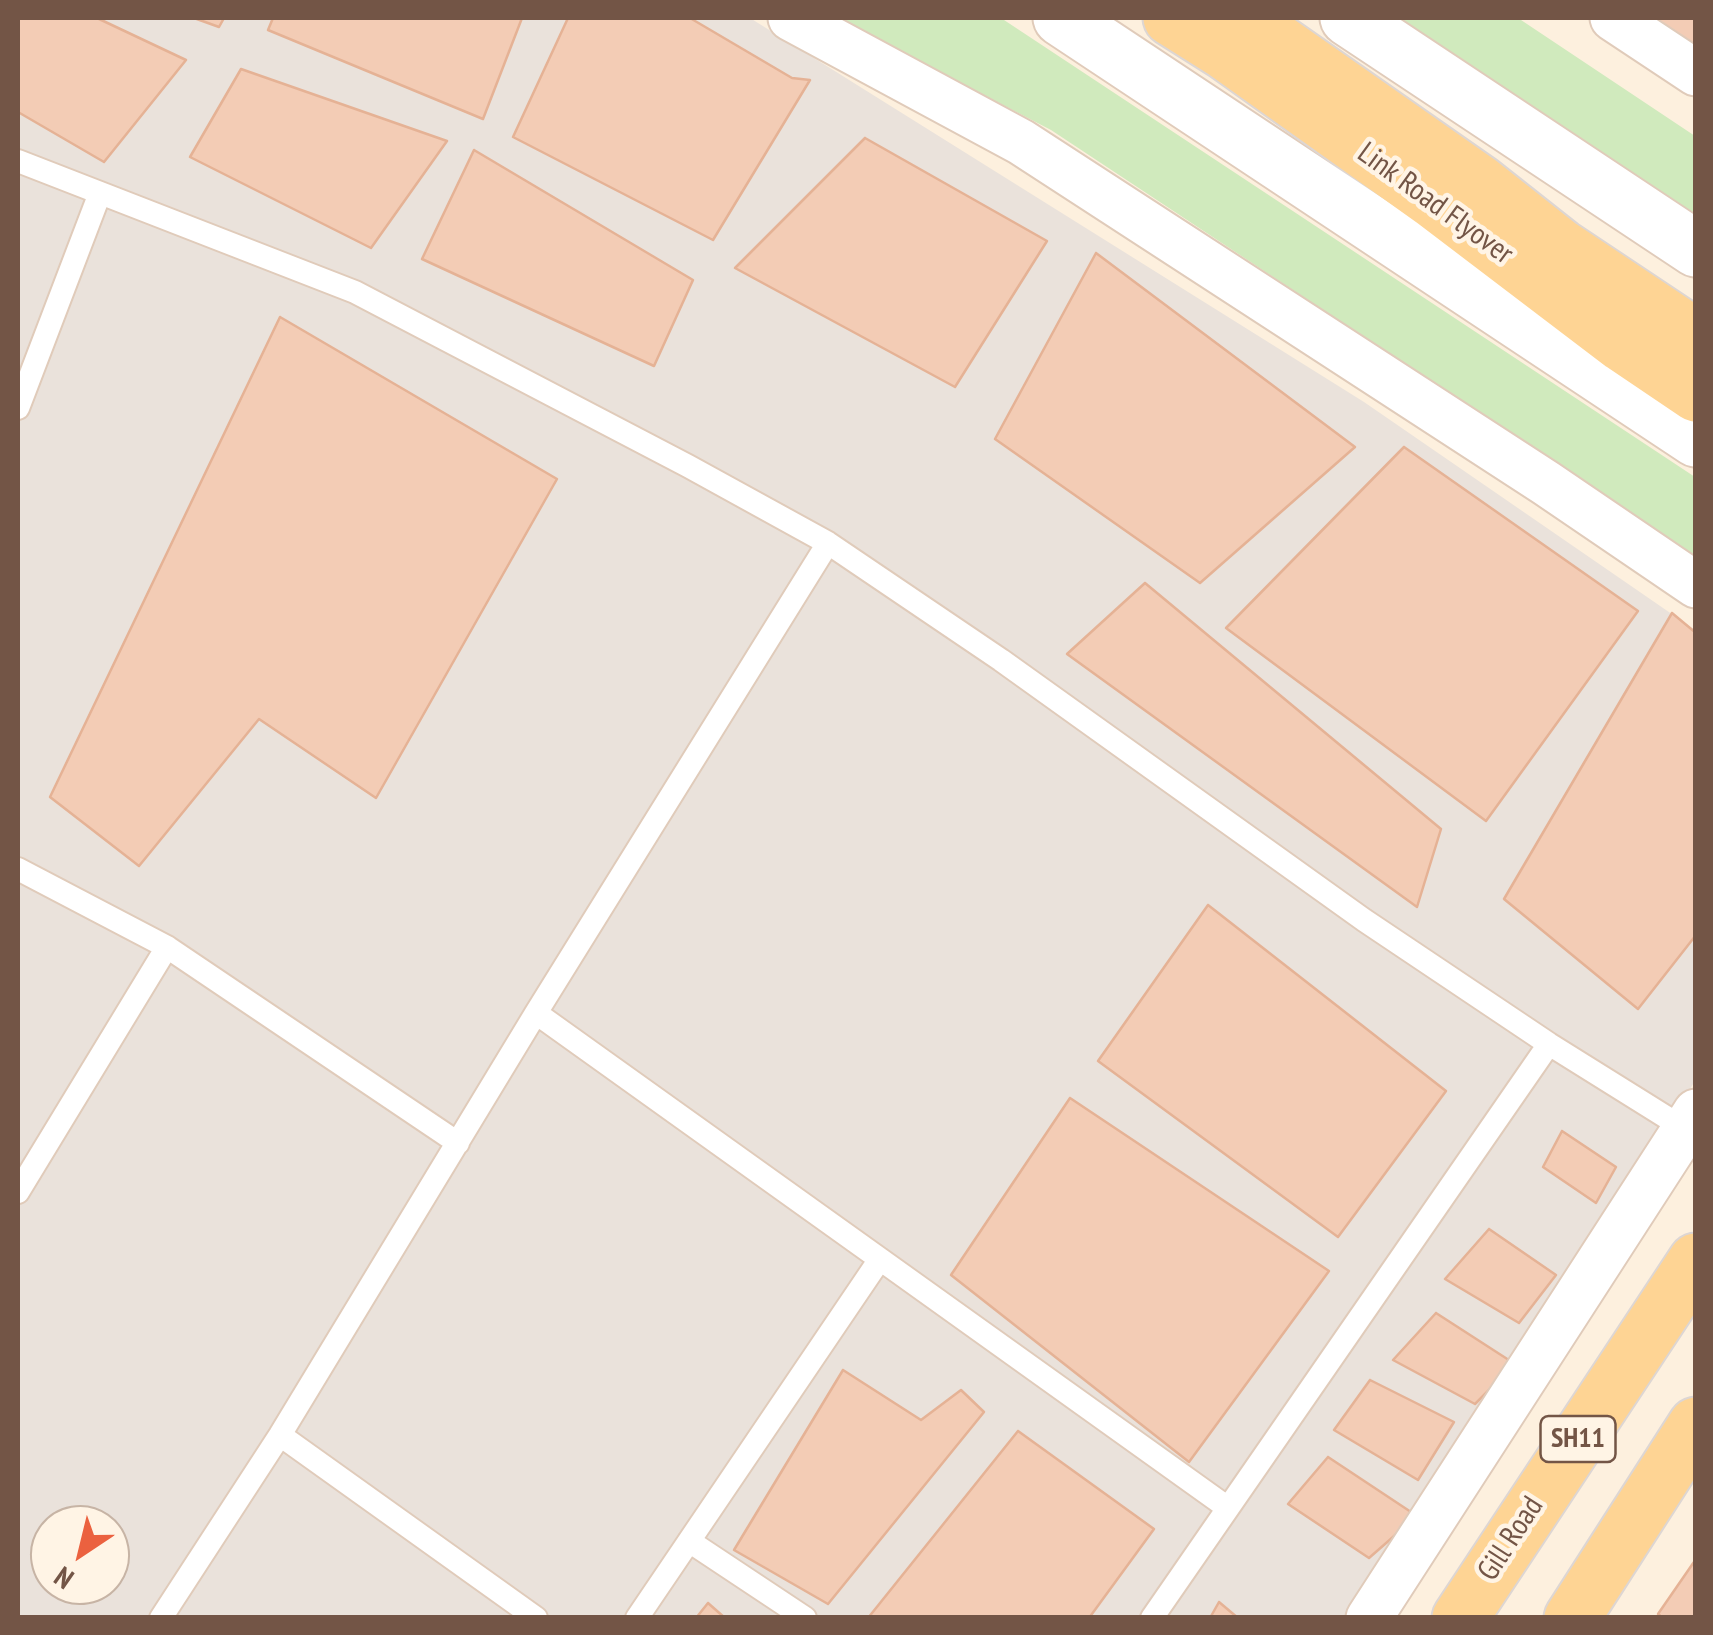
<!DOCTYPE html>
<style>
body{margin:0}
#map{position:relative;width:1713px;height:1635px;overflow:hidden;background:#fdf0de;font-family:"PT Sans Narrow",sans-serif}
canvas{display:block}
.frame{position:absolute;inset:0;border:20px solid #735546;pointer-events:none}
.north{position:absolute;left:30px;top:1505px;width:100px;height:100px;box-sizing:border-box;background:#fff4e5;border:2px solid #c7b4a5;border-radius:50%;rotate:215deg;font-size:28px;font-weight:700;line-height:40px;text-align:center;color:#735546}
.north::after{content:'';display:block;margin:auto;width:35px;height:45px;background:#eb613f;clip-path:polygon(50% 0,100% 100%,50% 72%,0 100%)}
</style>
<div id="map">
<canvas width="1713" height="1635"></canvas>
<div class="frame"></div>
<div class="north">N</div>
</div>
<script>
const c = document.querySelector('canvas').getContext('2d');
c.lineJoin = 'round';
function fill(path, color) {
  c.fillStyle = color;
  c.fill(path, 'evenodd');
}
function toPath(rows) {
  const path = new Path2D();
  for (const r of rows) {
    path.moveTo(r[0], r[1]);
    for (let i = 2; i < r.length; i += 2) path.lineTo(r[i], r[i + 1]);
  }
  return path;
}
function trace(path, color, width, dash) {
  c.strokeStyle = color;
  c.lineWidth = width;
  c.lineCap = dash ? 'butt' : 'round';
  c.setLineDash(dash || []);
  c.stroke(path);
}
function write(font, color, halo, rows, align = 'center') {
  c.font = font + ' "PT Sans Narrow",sans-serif';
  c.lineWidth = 9;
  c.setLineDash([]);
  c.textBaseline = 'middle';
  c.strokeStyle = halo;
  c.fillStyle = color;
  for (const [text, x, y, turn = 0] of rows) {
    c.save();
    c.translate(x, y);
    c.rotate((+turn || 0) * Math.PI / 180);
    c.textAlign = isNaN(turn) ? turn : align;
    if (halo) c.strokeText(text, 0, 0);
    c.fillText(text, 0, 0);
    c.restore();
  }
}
const industrial = toPath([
 [18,18,750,18,1364,402,1695,630,1695,1081,1353,1617,18,1617],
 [50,1525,110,1525,110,1585,50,1585]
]);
const green = toPath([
 [836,18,1001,18,1695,477,1695,556,1051,130],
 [1344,18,1518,18,1695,136,1695,252]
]);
const building = toPath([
 [18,18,97,18,186,60,104,162,18,112,18,18],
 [194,18,224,18,219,27,194,18],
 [273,18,522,18,483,119,268,30,273,18],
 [568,18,690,18,792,78,810,80,713,240,513,137,568,18],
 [1651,18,1696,18,1696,45,1651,18],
 [241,69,447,141,371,248,190,157,241,69],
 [865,138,1047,241,955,387,735,268,865,138],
 [474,150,693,280,654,366,422,259,474,150],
 [1096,253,1355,447,1200,583,995,439,1096,253],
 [280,317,557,479,376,798,259,719,139,866,50,797,280,317],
 [1404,447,1638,611,1486,821,1226,628,1404,447],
 [1145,583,1441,829,1417,907,1067,654,1145,583],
 [1672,613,1696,633,1696,935,1638,1009,1504,899,1672,613],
 [1208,905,1446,1091,1338,1237,1098,1061,1208,905],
 [1070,1098,1329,1271,1189,1462,951,1275,1070,1098],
 [1562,1131,1616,1167,1596,1203,1543,1167,1562,1131],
 [1489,1229,1556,1275,1519,1323,1445,1279,1489,1229],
 [1436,1313,1515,1364,1475,1404,1393,1360,1436,1313],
 [843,1370,921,1420,961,1390,984,1412,828,1604,734,1550,843,1370],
 [1370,1380,1454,1422,1418,1480,1334,1430,1370,1380],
 [1018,1431,1154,1529,1089,1618,868,1618,1018,1431],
 [1328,1457,1417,1516,1369,1558,1288,1504,1328,1457],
 [1696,1559,1696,1618,1663,1618,1658,1614,1696,1559],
 [1219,1602,1238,1618,1210,1618,1219,1602],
 [708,1603,725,1618,696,1618,708,1603]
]);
const service = toPath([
 [18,161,355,292,688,466,828,543,1001,660,1364,920,1549,1044,1690,1132],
 [18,408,100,193],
 [18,869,167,947,458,1143],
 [536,1013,1228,1508],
 [18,1192,167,947],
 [280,1435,536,1618],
 [689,1541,805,1618],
 [161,1618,280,1435,536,1013,828,543],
 [637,1618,880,1259],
 [1152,1618,1549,1044]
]);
const minor = toPath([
 [791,18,1021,142,1546,483,1696,585],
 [1613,18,1696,73],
 [1369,1618,1696,1112]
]);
const tertiary = toPath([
 [1061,18,1696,439],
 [1348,18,1696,249]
]);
const primary = toPath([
 [1171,18,1225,52,1434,201,1622,344,1696,394],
 [1244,18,1480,183,1561,247,1696,337],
 [1460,1618,1696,1261],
 [1572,1618,1696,1425]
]);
const shields = [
 [1578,1439,75]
];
const shieldNames = [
 ["SH11",1578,1439]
];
const streetNames = [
 ["Link Road Flyover",1435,204,36],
 ["Gill Road",1511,1539,-57]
];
fill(industrial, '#eae2db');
fill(green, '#d0eabd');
fill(building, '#f3ccb5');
trace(building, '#e5b295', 2.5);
trace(service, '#e0cbba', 26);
trace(minor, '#e0cbba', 49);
trace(tertiary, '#e0cbba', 59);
trace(primary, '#ddd6d3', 59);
trace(service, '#fff', 22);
trace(minor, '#fff', 45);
trace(tertiary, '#fff', 55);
trace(primary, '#fed494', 55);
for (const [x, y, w] of shields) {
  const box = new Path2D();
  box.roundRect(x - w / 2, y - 23, w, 46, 8);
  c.fillStyle = '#fff4e5';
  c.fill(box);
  trace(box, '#735546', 2.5);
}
write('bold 28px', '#735546', null, shieldNames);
write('30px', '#735546', '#fff4e5', streetNames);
</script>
